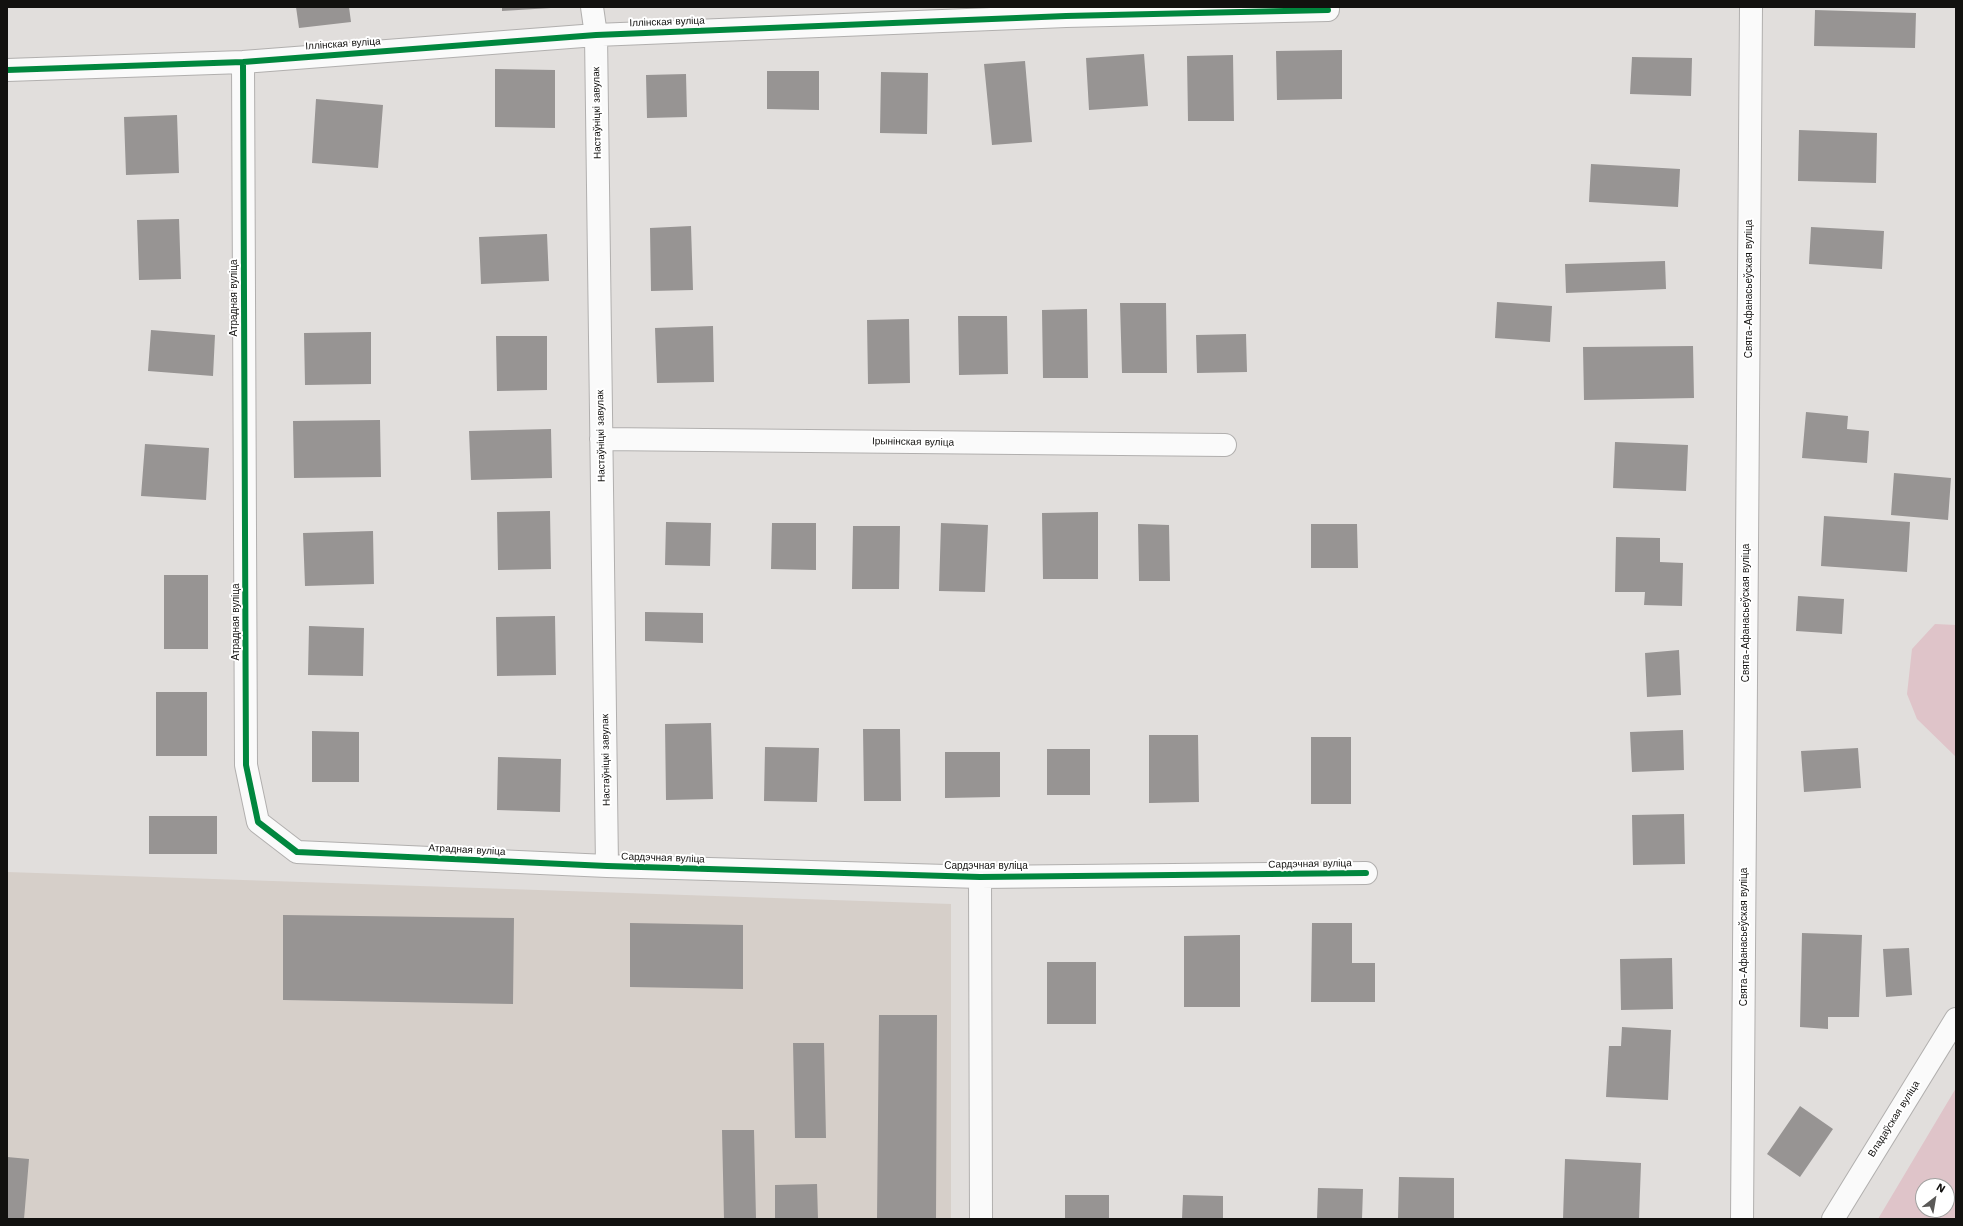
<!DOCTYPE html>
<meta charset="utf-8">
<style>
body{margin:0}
#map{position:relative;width:1963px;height:1226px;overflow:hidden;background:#e1dedc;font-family:"Work Sans",sans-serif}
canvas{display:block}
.frame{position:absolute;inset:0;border:8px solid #12110f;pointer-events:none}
.north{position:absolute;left:1915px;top:1178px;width:40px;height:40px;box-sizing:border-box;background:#fff;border:1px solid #a0a09f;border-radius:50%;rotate:31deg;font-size:11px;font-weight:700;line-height:16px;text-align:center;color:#12110f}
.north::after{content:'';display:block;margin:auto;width:14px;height:18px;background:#5a5957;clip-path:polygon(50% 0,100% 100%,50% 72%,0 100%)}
</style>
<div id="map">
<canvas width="1963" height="1226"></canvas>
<div class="frame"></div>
<div class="north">N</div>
</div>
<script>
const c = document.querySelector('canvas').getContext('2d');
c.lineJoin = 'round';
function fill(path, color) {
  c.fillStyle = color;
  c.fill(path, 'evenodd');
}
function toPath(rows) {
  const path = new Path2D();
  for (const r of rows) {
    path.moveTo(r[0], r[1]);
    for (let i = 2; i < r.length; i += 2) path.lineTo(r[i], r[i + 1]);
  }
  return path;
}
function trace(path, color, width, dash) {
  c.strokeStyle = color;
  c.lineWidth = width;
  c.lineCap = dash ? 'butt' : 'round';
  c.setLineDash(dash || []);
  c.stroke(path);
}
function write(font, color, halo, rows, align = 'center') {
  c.font = font + ' "Work Sans",sans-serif';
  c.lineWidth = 4;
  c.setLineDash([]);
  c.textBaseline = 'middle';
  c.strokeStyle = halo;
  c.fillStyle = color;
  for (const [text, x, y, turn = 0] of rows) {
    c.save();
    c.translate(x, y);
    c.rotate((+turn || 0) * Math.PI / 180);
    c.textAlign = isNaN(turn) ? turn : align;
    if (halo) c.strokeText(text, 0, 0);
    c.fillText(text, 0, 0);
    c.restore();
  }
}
const built = toPath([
 [7,872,951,904,951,1219,7,1219]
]);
const green = toPath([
 [1935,624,1956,625,1956,757,1917,719,1907,694,1912,649],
 [1956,1088,1956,1219,1878,1219],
 [1923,1186,1947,1186,1947,1210,1923,1210]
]);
const building = toPath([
 [296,7,349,7,351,22,299,28],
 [502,7,551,7,551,8,502,11],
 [1815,10,1916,13,1915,48,1814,46],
 [1342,50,1342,99,1277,100,1276,51],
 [1144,54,1148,106,1089,110,1086,58],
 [1233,55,1234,121,1188,121,1187,56],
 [1632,57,1692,58,1691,96,1630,94],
 [1025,61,1032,142,992,145,984,64],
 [495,69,555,70,555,128,495,127],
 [767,71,819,71,819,110,767,109],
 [881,72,928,73,927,134,880,133],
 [686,74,687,117,647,118,646,75],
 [316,99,383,105,378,168,312,163],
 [177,115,179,173,126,175,124,117],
 [1799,130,1877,133,1876,183,1798,181],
 [1591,164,1680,169,1678,207,1589,202],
 [179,219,181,279,139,280,137,220],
 [691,226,693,290,651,291,650,228],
 [1811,227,1884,231,1882,269,1809,264],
 [547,234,549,281,481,284,479,237],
 [1665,261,1666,289,1566,293,1565,264],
 [1497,302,1552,306,1550,342,1495,338],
 [1120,303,1166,303,1167,373,1122,373],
 [1087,309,1088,378,1043,378,1042,310],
 [958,316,1007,316,1008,374,959,375],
 [909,319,910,383,868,384,867,320],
 [713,326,714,382,657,383,655,328],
 [151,330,215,335,213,376,148,371],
 [371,332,371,384,305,385,304,333],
 [1246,334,1247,372,1197,373,1196,335],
 [496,336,547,336,547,390,497,391],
 [1693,346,1694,398,1584,400,1583,347],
 [1806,412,1848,416,1847,429,1869,431,1867,463,1802,458],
 [380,420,381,477,294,478,293,421],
 [551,429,552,478,471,480,469,431],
 [1615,442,1688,445,1686,491,1613,488],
 [145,444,209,448,206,500,141,496],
 [1894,473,1951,478,1948,520,1891,515],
 [550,511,551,569,498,570,497,512],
 [1098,512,1098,579,1043,579,1042,513],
 [1824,516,1910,522,1907,572,1821,566],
 [666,522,711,523,710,566,665,565],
 [772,523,816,523,816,570,771,569],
 [941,523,988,525,985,592,939,591],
 [1138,524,1169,525,1170,581,1139,581],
 [1311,524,1357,524,1358,568,1311,568],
 [853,526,900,526,899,589,852,589],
 [373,531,374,584,305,586,303,533],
 [1616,537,1660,538,1660,562,1683,563,1682,606,1644,605,1645,592,1615,592],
 [164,575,208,575,208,649,164,649],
 [1798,596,1844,599,1842,634,1796,631],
 [645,612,703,613,703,643,645,641],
 [555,616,556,675,497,676,496,617],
 [309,626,364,628,363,676,308,675],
 [1679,650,1681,695,1647,697,1645,653],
 [156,692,207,692,207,756,156,756],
 [711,723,713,799,666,800,665,724],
 [863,729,900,729,901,801,864,801],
 [1683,730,1684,770,1632,772,1630,732],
 [312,731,359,732,359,782,312,782],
 [1149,735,1198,735,1199,802,1149,803],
 [1311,737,1351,737,1351,804,1311,804],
 [765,747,819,748,817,802,764,801],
 [1858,748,1861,788,1804,792,1801,751],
 [1047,749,1090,749,1090,795,1047,795],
 [945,752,1000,752,1000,797,945,798],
 [498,757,561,759,560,812,497,810],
 [1684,814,1685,864,1633,865,1632,815],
 [149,816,217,816,217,854,149,854],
 [283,915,514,918,513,1004,283,1000],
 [630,923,743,925,743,989,630,987],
 [1312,923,1352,923,1352,963,1375,963,1375,1002,1311,1002],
 [1802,933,1862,935,1859,1017,1828,1017,1828,1029,1800,1027],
 [1240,935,1240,1007,1184,1007,1184,936],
 [1909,948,1912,995,1886,997,1883,949],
 [1672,958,1673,1009,1621,1010,1620,959],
 [1047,962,1096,962,1096,1024,1047,1024],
 [879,1015,937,1015,936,1219,877,1219],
 [1622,1027,1671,1030,1668,1100,1606,1097,1609,1046,1621,1046],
 [793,1043,824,1043,826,1138,795,1138],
 [1800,1106,1833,1129,1800,1177,1767,1154],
 [722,1130,754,1130,756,1219,724,1219],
 [7,1157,29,1159,24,1219,7,1219],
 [1565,1159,1641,1163,1639,1219,1563,1219],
 [1399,1177,1454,1178,1454,1219,1398,1219],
 [817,1184,818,1219,775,1219,775,1185],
 [1318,1188,1363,1189,1362,1219,1317,1219],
 [1065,1195,1109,1195,1109,1219,1065,1219],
 [1183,1195,1223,1196,1223,1219,1182,1219]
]);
const minor = toPath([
 [592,7,596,35,607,866],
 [243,62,246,765,258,822,297,852,607,866,980,877,1366,873],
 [7,70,243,62,596,35,1066,16,1328,10],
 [601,439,1225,445],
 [980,877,981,1219],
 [1742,1219,1751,7],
 [1833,1219,1956,1019]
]);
const cycleway = toPath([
 [243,62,246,765,258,822,297,852,607,866,980,877,1366,873],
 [7,70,243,62,596,35,1066,16,1328,10]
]);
const streetNames = [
 ["Іллінская вуліца",667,22,-2],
 ["Іллінская вуліца",343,44,-4],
 ["Настаўніцкі завулак",597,113,-91],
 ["Свята-Афанасьеўская вуліца",1749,289,-90],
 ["Атрадная вуліца",234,298,-90],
 ["Настаўніцкі завулак",601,436,-91],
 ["Ірынінская вуліца",913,442,1],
 ["Свята-Афанасьеўская вуліца",1746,613,-90],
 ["Атрадная вуліца",236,622,-90],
 ["Настаўніцкі завулак",606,760,-91],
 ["Атрадная вуліца",467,850,3],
 ["Сардэчная вуліца",663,858,2],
 ["Сардэчная вуліца",1310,864,-1],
 ["Сардэчная вуліца",986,866],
 ["Свята-Афанасьеўская вуліца",1744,937,-90],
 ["Владаўская вуліца",1894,1119,-58]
];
fill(built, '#d6cfc9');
fill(green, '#dfc4c9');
fill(building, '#979493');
trace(minor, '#b1afae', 24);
trace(minor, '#fafafa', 22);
trace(cycleway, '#00873e', 6);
write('10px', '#12110f', '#fff', streetNames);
</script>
